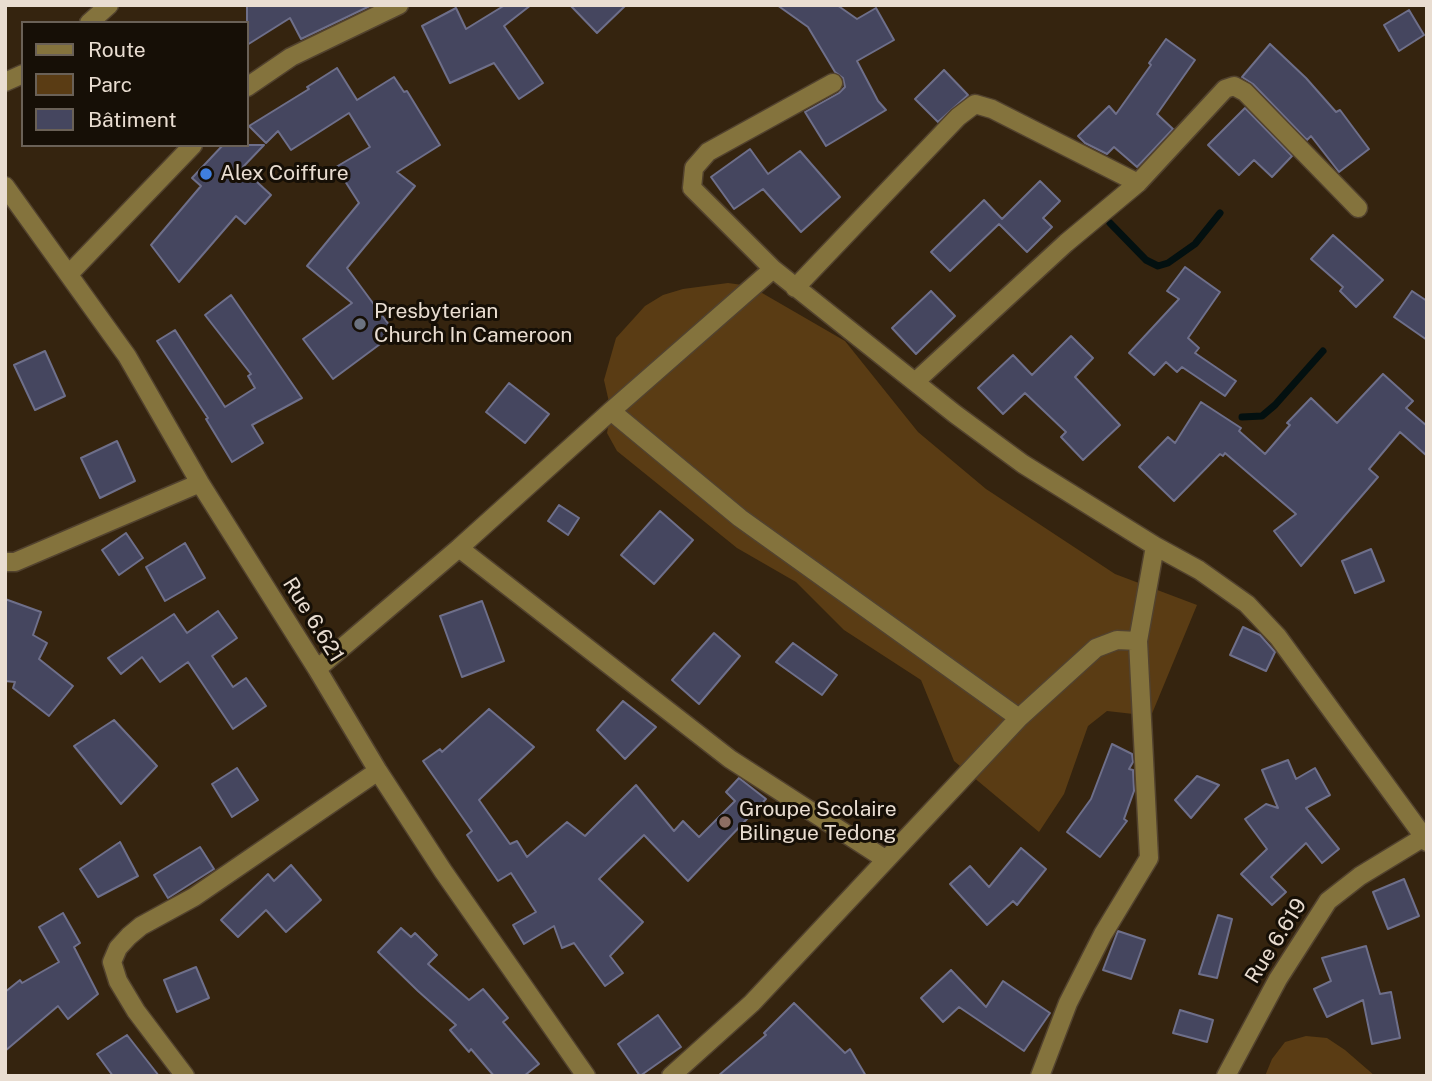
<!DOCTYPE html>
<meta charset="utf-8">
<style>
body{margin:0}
#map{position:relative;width:1432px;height:1081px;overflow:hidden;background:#35240f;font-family:"Public Sans",sans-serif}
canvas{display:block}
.frame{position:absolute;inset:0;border:7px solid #e9ddd1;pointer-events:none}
.legend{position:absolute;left:21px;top:21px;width:228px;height:126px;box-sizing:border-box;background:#160f06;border:2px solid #6a6157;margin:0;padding:9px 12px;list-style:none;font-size:21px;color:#e9ddd1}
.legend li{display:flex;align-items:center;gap:14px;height:35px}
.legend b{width:35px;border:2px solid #6a6157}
</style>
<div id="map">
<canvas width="1432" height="1081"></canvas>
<div class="frame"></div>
<ul class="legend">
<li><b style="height:9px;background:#84733d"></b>Route</li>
<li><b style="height:19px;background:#5a3c14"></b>Parc</li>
<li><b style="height:19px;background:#45465f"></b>Bâtiment</li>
</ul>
</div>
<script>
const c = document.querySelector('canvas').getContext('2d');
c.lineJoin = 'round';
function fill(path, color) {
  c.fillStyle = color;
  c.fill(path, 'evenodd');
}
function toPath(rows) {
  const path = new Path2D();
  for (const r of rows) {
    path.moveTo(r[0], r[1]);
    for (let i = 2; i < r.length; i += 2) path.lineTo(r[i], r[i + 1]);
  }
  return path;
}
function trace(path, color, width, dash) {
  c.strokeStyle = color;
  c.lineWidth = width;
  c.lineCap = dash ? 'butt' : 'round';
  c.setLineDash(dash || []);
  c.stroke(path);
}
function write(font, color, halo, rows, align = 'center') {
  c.font = font + ' "Public Sans",sans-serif';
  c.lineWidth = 6;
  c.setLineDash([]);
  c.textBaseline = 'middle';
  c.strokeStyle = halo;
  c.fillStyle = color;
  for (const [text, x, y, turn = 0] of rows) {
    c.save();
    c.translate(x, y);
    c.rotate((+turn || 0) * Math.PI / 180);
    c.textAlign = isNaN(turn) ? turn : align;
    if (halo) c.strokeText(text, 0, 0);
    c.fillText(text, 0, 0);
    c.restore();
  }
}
const green = toPath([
 [728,283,750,286,845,341,918,432,986,489,1115,574,1197,605,1151,716,1107,711,1088,726,1064,794,1039,832,954,761,921,680,844,630,796,582,737,548,617,451,607,433,611,411,604,380,616,338,645,306,663,295,683,289],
 [1306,1036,1327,1038,1345,1050,1375,1076,1265,1076,1272,1059,1285,1042]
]);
const stream = toPath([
 [1110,223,1146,260,1158,266,1168,263,1195,244,1220,213],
 [1242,417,1262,416,1275,405,1323,351]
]);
const building = toPath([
 [247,5,372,5,301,39,290,18,247,45,247,5],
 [505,5,531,5,504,26,543,83,519,99,494,63,450,83,422,26,456,8,466,29,505,5],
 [570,5,626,5,597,33,570,5],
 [777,5,837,5,857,19,876,8,894,40,857,61,878,101,886,110,826,146,805,112,839,93,845,87,843,78,835,72,808,27,777,5],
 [1409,10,1424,35,1399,51,1384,25,1409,10],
 [1166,39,1195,60,1157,114,1173,129,1137,167,1114,147,1107,154,1085,143,1078,136,1109,106,1116,114,1151,65,1149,63,1166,39],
 [1270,44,1306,78,1336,112,1340,110,1369,149,1339,172,1311,136,1307,140,1253,84,1242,77,1270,44],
 [337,68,357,100,394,77,404,92,407,91,440,145,397,172,415,186,347,268,395,333,333,379,303,339,352,303,307,266,359,203,336,167,370,147,349,113,291,150,278,131,266,143,249,126,309,89,307,87,337,68],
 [944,70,968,95,938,122,915,99,944,70],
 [1245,108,1292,156,1272,177,1254,160,1239,175,1208,145,1245,108],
 [223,145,264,145,242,168,271,195,245,224,236,216,179,282,151,245,201,186,192,178,223,145],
 [750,149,768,174,800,151,840,197,801,232,763,189,734,209,711,177,750,149],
 [1040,181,1060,201,1043,218,1052,227,1027,252,999,224,950,271,931,252,984,200,1002,219,1040,181],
 [1333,235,1383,280,1356,307,1340,291,1343,287,1311,259,1333,235],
 [1185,267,1220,292,1188,338,1199,348,1195,353,1236,381,1225,396,1182,367,1177,372,1166,362,1154,375,1129,353,1179,299,1167,291,1185,267],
 [931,291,955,316,916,354,892,328,931,291],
 [1412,291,1427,301,1427,340,1394,317,1412,291],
 [231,295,302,398,252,425,263,443,232,462,206,419,208,418,157,341,175,330,225,407,255,388,248,376,251,374,205,315,231,295],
 [1071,336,1093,358,1075,377,1120,425,1083,460,1061,437,1066,432,1025,393,1003,414,978,388,1013,355,1032,375,1071,336],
 [45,351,65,396,35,410,14,365,45,351],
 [1383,374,1413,401,1406,408,1427,426,1427,456,1400,432,1369,469,1378,477,1301,566,1274,531,1296,514,1225,453,1223,456,1220,454,1174,501,1139,467,1168,437,1175,443,1201,402,1241,428,1239,431,1265,454,1290,425,1287,423,1311,398,1337,423,1383,374],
 [509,383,549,414,525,443,486,412,509,383],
 [117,441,135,481,100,498,81,458,117,441],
 [559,505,579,518,568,535,548,521,559,505],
 [660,511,693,540,654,584,621,555,660,511],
 [126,533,143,558,119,575,102,550,126,533],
 [185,543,205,578,165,601,146,567,185,543],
 [1371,549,1384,581,1355,593,1342,561,1371,549],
 [5,599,41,612,33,635,47,643,39,659,73,686,49,716,13,688,15,682,5,681,5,599],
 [482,601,504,661,462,677,440,616,482,601],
 [218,611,237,638,212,656,233,687,246,678,266,706,233,729,188,662,160,682,142,657,121,674,108,658,174,614,187,633,218,611],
 [1243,627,1260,635,1275,652,1266,671,1230,655,1243,627],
 [714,633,740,656,699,704,672,680,714,633],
 [793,643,837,675,822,695,776,662,793,643],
 [623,701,656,727,625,759,597,730,623,701],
 [489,709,534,747,479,800,510,844,517,841,527,857,567,822,585,836,636,785,674,831,683,821,699,837,735,801,726,792,739,778,766,799,688,881,644,835,599,879,643,922,610,956,623,973,605,986,574,943,562,948,554,926,524,944,513,925,536,912,511,873,498,881,467,835,472,831,423,761,440,749,442,752,489,709],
 [114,720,157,766,121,804,74,746,114,720],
 [1112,744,1132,754,1133,762,1129,769,1133,770,1134,791,1124,819,1127,821,1100,857,1067,832,1091,799,1112,744],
 [1288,760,1296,779,1315,768,1330,795,1306,808,1339,849,1322,863,1306,843,1271,877,1286,892,1272,905,1241,874,1267,849,1245,819,1266,804,1278,808,1262,770,1288,760],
 [237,768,258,800,232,817,212,784,237,768],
 [1197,776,1219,785,1191,818,1175,800,1197,776],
 [120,842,138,876,98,897,80,869,120,842],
 [200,847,214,869,168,898,154,875,200,847],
 [1021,848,1046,869,1017,905,1013,901,987,925,950,884,970,866,989,887,1021,848],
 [291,865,321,900,286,932,266,910,238,937,221,920,268,874,274,881,291,865],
 [1404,879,1419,916,1388,929,1373,892,1404,879],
 [63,913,80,943,74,947,98,994,68,1019,58,1006,5,1051,5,992,20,980,22,983,59,962,39,927,63,913],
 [1218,915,1232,919,1217,978,1199,974,1218,915],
 [401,928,411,937,415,933,437,955,428,964,469,1000,483,989,508,1018,503,1022,539,1064,524,1076,494,1076,471,1049,469,1052,450,1030,456,1025,418,991,378,952,401,928],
 [1118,931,1145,940,1131,979,1103,970,1118,931],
 [1366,946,1380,994,1391,992,1400,1038,1372,1044,1363,1000,1327,1017,1314,989,1331,981,1322,958,1366,946],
 [196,967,209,998,177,1012,164,980,196,967],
 [951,970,986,1007,1003,981,1050,1013,1024,1051,959,1007,943,1022,921,998,951,970],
 [794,1003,845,1053,850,1049,866,1076,718,1076,766,1035,764,1033,794,1003],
 [1180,1010,1213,1020,1207,1042,1173,1033,1180,1010],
 [658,1015,681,1047,640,1076,618,1044,658,1015],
 [127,1035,159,1076,113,1076,97,1054,127,1035]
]);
const minor = toPath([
 [89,23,109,5],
 [5,82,23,74],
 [833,83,708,152,694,168,692,188,773,269,955,414,1023,464,1155,546,1199,570,1247,604,1278,637,1424,837,1427,836],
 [247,87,291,57,399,5],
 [5,186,127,356,200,483,317,669,378,771,443,871,586,1076],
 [69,274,193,145],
 [795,288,958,117,975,104,992,109,1138,183],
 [915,382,1066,243,1138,183,1225,89,1234,86,1245,92,1358,208],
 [611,411,740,518,1019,718],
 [459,548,730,759,885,859],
 [5,562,15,562,200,483],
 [317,669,459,548,611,411,773,269],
 [185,1076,136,1011,118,981,112,962,118,948,129,936,141,926,194,897,378,771],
 [671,1076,752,1003,1019,718,1096,648,1117,640,1138,641],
 [1040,1076,1068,1003,1103,934,1149,858,1138,641,1155,546],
 [1226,1076,1278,979,1328,901,1360,876,1424,837,1427,842]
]);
const markers = [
 [206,174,7,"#3f7fe0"],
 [360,324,7,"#6b7280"],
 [725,822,7,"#8d6e63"]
];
const poiNames = [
 ["Alex Coiffure",220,174],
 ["Presbyterian",374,312],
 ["Church In Cameroon",374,336],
 ["Groupe Scolaire",739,810],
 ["Bilingue Tedong",739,834]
];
const streetNames = [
 ["Rue 6.621",313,620,58],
 ["Rue 6.619",1276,941,-58]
];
fill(green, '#5a3c14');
trace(stream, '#031010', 7);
fill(building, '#45465f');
trace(building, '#6e6f8a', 2);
trace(minor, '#52422e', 21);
trace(minor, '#84733d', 18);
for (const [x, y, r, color] of markers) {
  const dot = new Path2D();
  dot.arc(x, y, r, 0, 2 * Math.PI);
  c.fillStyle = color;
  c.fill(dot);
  trace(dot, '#160f06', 2.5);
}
write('21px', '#e9ddd1', '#160f06', poiNames, 'left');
write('21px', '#e9ddd1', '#160f06', streetNames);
</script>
